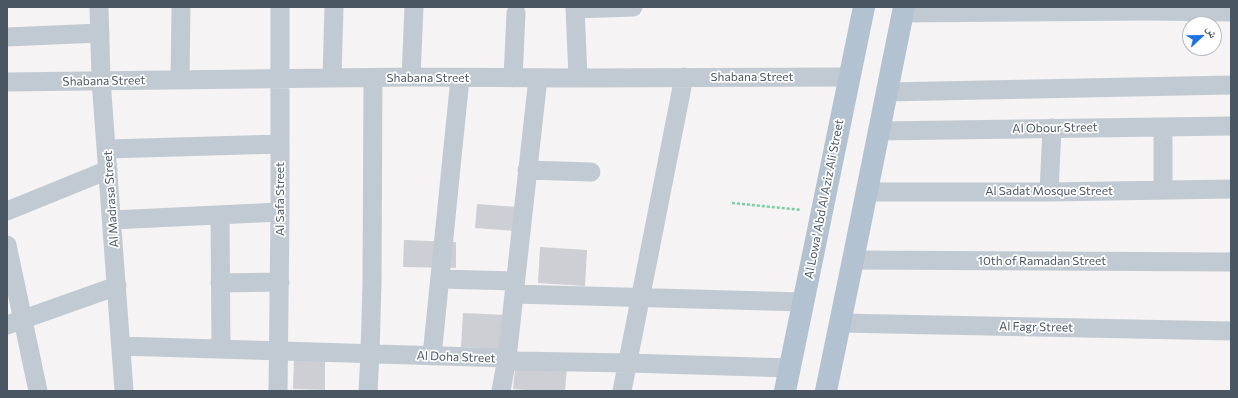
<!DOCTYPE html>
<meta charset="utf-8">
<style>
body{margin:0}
#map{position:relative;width:1238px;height:398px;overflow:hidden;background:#f5f3f3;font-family:Commissioner,"Noto Naskh Arabic",sans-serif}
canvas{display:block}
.frame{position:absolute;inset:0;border:8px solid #4a5661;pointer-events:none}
.north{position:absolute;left:1182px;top:16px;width:40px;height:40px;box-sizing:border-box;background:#fff;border:1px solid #b7bbc0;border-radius:50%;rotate:68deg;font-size:11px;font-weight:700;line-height:16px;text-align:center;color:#4a5661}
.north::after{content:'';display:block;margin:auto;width:14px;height:18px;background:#1a73e8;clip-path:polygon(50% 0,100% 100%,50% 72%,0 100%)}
</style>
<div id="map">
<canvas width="1238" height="398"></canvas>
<div class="frame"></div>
<div class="north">ش</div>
</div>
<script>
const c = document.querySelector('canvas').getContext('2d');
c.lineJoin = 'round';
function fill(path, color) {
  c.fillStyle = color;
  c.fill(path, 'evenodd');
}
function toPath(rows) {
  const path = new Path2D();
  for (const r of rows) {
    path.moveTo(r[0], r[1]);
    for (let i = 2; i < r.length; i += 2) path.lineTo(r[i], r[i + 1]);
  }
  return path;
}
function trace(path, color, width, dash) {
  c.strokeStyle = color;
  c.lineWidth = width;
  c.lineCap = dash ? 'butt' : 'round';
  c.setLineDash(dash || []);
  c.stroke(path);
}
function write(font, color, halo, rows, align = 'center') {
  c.font = font + ' Commissioner,sans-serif';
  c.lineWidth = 3.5;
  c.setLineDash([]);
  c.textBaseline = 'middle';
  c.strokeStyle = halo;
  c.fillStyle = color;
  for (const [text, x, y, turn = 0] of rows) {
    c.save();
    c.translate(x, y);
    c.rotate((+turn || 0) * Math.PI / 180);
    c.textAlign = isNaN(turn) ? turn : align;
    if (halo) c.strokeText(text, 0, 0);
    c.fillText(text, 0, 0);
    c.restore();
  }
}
const building = toPath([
 [477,204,530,208,528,232,475,228],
 [404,240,456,242,456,268,403,267],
 [540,247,587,250,585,286,538,283],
 [463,313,506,315,505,349,461,347],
 [294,356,325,357,325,390,293,389],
 [516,361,567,366,565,391,536,391,513,389]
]);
const path = toPath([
 [732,203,801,210]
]);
const street = toPath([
 [99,7,101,80,124,391],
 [575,7,578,78],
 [575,9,633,7],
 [902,13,1146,11,1231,12],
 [7,37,100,33],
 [411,77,414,7],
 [332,78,334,7],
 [513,78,516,13],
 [180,80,181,7],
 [7,82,411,77,578,78,849,77],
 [886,92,1231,85],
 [879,131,1231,126],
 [107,149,280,144],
 [527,170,591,172],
 [1163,190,1163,127],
 [867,192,1049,192,1231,189],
 [1049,192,1052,128],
 [7,211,108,170],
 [220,215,221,348],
 [112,220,280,212],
 [7,245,38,391],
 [853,260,1231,262],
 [440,279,515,281],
 [220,283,280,282],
 [514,294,803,302],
 [840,323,1231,331],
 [7,325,117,286],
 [121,346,507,358,516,361,628,363,790,368],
 [432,356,460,78],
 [278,391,280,212,280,7],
 [368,391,370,354,372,282,373,78],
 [501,391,507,358,538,78],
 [622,391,684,77]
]);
const primary = toPath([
 [785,391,864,7],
 [826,391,853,260,904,7]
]);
const streetNames = [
 ["Shabana Street",752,77],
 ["Shabana Street",428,78],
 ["Shabana Street",104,81,-1],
 ["Al Obour Street",1055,128,-1],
 ["Al Sadat Mosque Street",1049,191],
 ["Al Madrasa Street",111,199,-94],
 ["Al Safa Street",280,199,-90],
 ["Al Lowa' Abd Al Aziz Ali Street",824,199,-79],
 ["10th of Ramadan Street",1042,261],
 ["Al Fagr Street",1036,327,1],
 ["Al Doha Street",456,357,2]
];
fill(building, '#cdcfd5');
trace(path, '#7ad0a6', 2.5, [3, 2]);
trace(street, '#c1cad2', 19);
trace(primary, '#b3c2d1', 22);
write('12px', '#4a5661', '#fff', streetNames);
</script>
